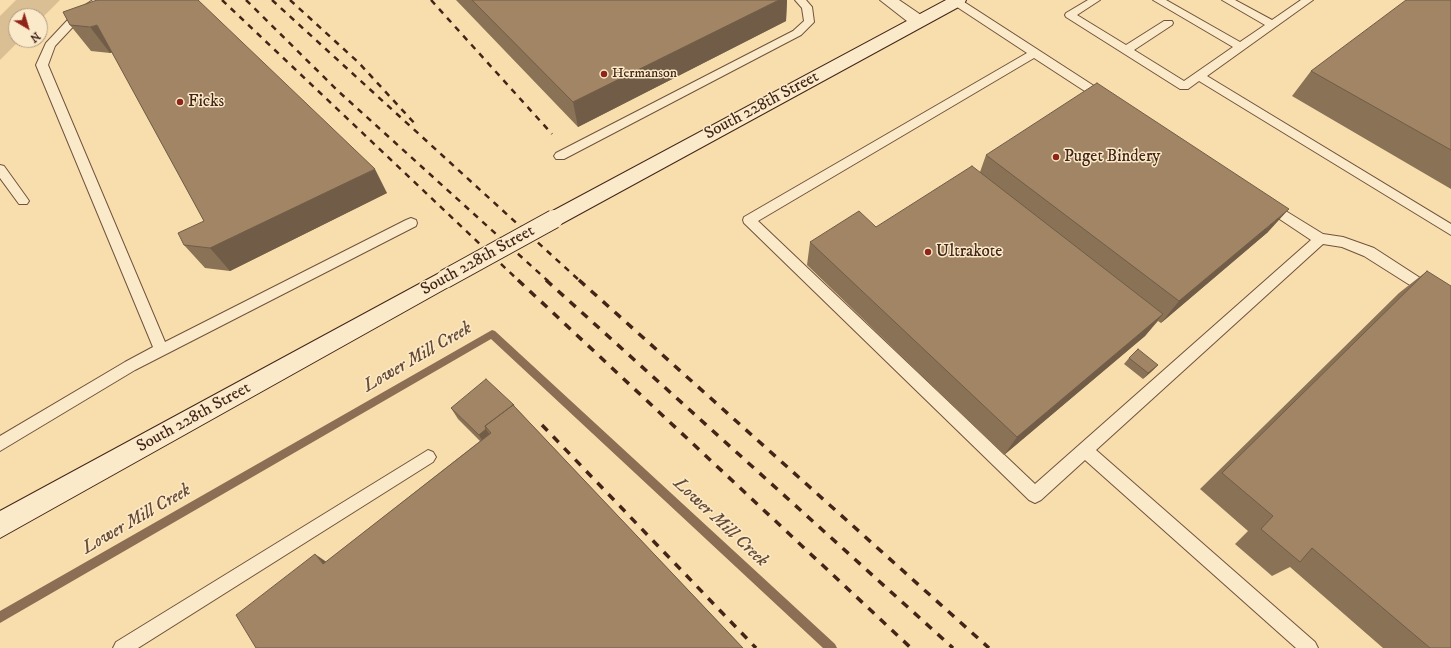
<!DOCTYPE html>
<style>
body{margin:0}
#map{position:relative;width:1451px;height:648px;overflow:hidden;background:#f9dead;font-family:"IM FELL DW Pica",serif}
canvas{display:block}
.north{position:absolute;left:8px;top:8px;width:40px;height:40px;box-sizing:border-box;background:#fbeaca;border:1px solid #b19b83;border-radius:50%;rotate:142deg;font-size:11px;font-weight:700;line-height:16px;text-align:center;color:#422518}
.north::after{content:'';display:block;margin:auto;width:14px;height:18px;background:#8f2418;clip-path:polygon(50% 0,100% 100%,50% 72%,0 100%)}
</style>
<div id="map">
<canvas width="1451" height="648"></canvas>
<div class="north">N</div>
</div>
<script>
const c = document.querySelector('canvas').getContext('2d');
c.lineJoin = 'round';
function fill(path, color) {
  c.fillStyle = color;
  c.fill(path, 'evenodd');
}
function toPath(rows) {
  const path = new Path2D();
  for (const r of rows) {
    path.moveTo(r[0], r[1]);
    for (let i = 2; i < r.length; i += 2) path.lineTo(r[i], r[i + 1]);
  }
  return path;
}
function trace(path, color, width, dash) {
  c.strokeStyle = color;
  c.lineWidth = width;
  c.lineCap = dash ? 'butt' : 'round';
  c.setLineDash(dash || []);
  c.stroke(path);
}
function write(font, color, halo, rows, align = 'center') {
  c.font = font + ' "IM FELL DW Pica",serif';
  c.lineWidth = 3;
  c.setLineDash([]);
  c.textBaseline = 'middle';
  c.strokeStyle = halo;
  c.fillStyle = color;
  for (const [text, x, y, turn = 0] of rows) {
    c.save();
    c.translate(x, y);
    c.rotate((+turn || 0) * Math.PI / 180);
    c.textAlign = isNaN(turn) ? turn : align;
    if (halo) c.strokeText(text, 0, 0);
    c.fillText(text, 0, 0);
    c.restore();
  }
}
const green = toPath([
 [16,0,60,0,40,20,40,16,16,16,16,40,20,40,0,60,0,16]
]);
const stream = toPath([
 [492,330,495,331,835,644,837,648,823,648,491,339,0,623,0,611,492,330]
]);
const lane = toPath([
 [93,0,105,0,84,15,55,46,48,65,165,342,406,220,411,218,416,220,417,223,416,226,135,370,0,451,0,436,125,362,153,347,36,65,46,43,76,11,93,0],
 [795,0,806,0,812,7,814,22,801,35,564,159,556,159,554,156,556,153,793,31,804,21,802,8,795,0],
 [951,0,961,0,1108,95,1110,98,1108,101,1100,101,1034,58,758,221,1035,484,1311,240,1263,208,1261,205,1263,202,1267,200,1271,202,1323,234,1343,237,1374,248,1451,298,1451,311,1364,256,1342,247,1323,244,1096,450,1315,642,1318,648,1296,648,1085,460,1041,500,1035,503,1029,500,744,223,743,220,744,217,1027,53,951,3,951,0],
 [1088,0,1100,0,1077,15,1126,45,1164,21,1172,21,1173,23,1172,25,1134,50,1184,81,1233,47,1153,0,1166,0,1240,42,1265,25,1222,0,1235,0,1272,20,1301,0,1313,0,1207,76,1451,224,1451,235,1199,81,1188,89,1180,89,1066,17,1065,15,1066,13,1088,0],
 [0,165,4,166,27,198,29,201,27,204,19,204,0,178,0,165],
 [428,450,433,452,436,457,433,462,138,648,113,648,116,642,428,450]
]);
const street = toPath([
 [880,0,899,0,924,17,926,21,924,25,918,26,912,25,880,0]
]);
const secondary = toPath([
 [946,0,966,0,964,4,561,224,554,227,547,224,544,219,547,214,946,0],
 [445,270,452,273,456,279,452,285,0,538,0,511,445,270]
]);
const railFar1 = toPath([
 [222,0,519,281],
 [246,0,338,91,548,281],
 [272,0,580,281],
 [290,0,359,63,417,126],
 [431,0,552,134]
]);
const rail = toPath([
 [518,280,911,648],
 [546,280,953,648],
 [579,280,989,648],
 [542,425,756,648]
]);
const secondaryBridge = toPath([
 [445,279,554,219]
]);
const wall = toPath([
 [456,0,787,0,786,21,578,127],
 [1451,0,1451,189,1292,96,1311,71],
 [63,12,387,193,230,271,205,268,184,245,204,221,112,52,110,53,91,51,70,25],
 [986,155,1268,232,1161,323,1158,321,1145,336,1004,455,807,265,810,242,876,227,980,172],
 [1427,271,1451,648,1383,648,1290,567,1272,576,1235,544,1248,531,1200,489,1399,293],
 [1129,358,1158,365,1152,371,1143,379,1124,364],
 [514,405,515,407,743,648,326,562,480,441,458,419,451,408]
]);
const shadedWall = toPath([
 [779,0,787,0,786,21,578,127,573,102],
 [97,25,116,51,110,53,90,27],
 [375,169,387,193,230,271,210,248],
 [1289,209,1268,232,1161,323,1179,301],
 [1163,314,1145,336,1004,455,1017,437],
 [1158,365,1152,371,1143,379,1148,373],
 [486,429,493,439,485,446,479,435],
 [315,554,331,565,323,564]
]);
const building = toPath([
 [97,0,198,0,375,169,210,248,184,245,178,233,204,221,97,25,90,27,70,25,63,12,97,0],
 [472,0,779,0,573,102,472,0],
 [1406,0,1451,0,1451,150,1311,71,1406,0],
 [1097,83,1289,209,1179,301,986,155,1097,83],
 [972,166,1163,314,1017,437,810,242,859,211,876,227,972,166],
 [1427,271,1451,286,1451,648,1430,648,1312,548,1300,562,1261,529,1273,516,1222,473,1427,271],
 [1138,349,1158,365,1148,373,1129,358,1138,349],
 [486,379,514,405,513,405,485,426,486,429,479,435,451,408,486,379],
 [513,405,743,648,256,648,236,615,315,554,323,564,491,433,485,426,513,405]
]);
const markers = [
 [604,74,4,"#8f2418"],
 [180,102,4,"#8f2418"],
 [1056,157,4,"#8f2418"],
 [928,252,4,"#8f2418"]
];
const farPoinames = [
 ["Hermanson",612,74]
];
const poiNames = [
 ["Ficks",188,102],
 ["Puget Bindery",1064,157],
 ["Ultrakote",936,252]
];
const streetNames = [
 ["South 228th Street",762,106,-28],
 ["South 228th Street",478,261,-29],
 ["South 228th Street",194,418,-29]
];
const waterNames = [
 ["Lower Mill Creek",418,358,-30],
 ["Lower Mill Creek",137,520,-30],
 ["Lower Mill Creek",720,523,43]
];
fill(green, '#dabf94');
fill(stream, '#8b6e53');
trace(lane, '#70533d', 2);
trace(street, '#70533d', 2);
trace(secondary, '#422518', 2);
fill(lane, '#fbeaca');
fill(street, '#fbeaca');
fill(secondary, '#fbeaca');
trace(railFar1, '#422518', 2.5, [6, 6]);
trace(rail, '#422518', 3.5, [8, 8]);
trace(secondaryBridge, '#422518', 20, []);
trace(secondaryBridge, '#fbeaca', 18);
fill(wall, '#8a7257');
fill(shadedWall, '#715d47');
fill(building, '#a18565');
trace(building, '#715d47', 1);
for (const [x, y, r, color] of markers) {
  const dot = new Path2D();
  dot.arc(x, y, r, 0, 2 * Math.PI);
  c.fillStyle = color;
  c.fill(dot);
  trace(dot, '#fbeaca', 1.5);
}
write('14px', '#422518', '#fbeaca', farPoinames, 'left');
write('17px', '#422518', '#fbeaca', poiNames, 'left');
write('17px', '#422518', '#fbeaca', streetNames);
write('italic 18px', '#664a35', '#fbeaca', waterNames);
</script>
